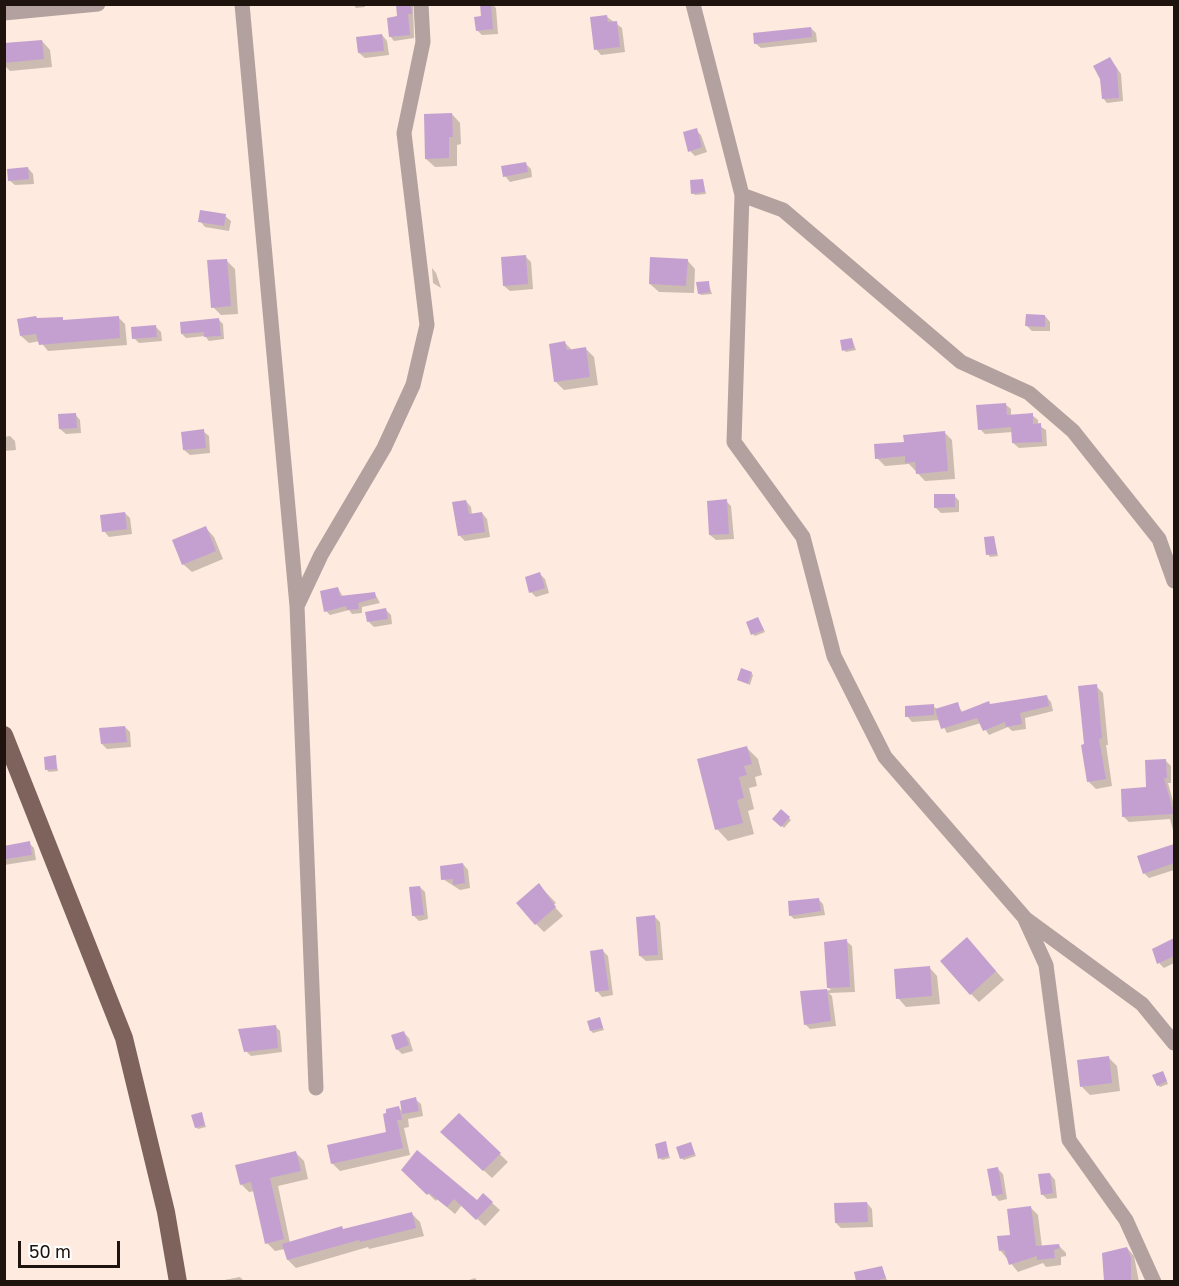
<!DOCTYPE html>
<style>
body{margin:0}
#map{position:relative;width:1179px;height:1286px;overflow:hidden;background:#feeade;font-family:"Golos Text",sans-serif}
canvas{display:block}
.frame{position:absolute;inset:0;border:6px solid #1f140d;pointer-events:none}
.scale{position:absolute;left:18px;top:1241px;width:102px;height:27px;box-sizing:border-box;border:3px solid #1f140d;border-top:0;padding-left:8px;font-size:18px;line-height:21px;white-space:nowrap;color:#1f140d;-webkit-text-stroke:4px #fff;paint-order:stroke}
</style>
<div id="map">
<canvas width="1179" height="1286"></canvas>
<div class="frame"></div>
<div class="scale">50 m</div>
</div>
<script>
const c = document.querySelector('canvas').getContext('2d');
c.lineJoin = 'round';
function fill(path, color) {
  c.fillStyle = color;
  c.fill(path, 'evenodd');
}
function toPath(rows) {
  const path = new Path2D();
  for (const r of rows) {
    path.moveTo(r[0], r[1]);
    for (let i = 2; i < r.length; i += 2) path.lineTo(r[i], r[i + 1]);
  }
  return path;
}
function trace(path, color, width, dash) {
  c.strokeStyle = color;
  c.lineWidth = width;
  c.lineCap = dash ? 'butt' : 'round';
  c.setLineDash(dash || []);
  c.stroke(path);
}
const shadow = toPath([
 [353,4,365,4,365,7,356,8],
 [397,4,413,6,414,38,394,41,390,36,399,18],
 [481,4,492,4,496,8,498,34,482,35,477,30,483,18],
 [606,16,622,28,625,52,601,55,596,49],
 [811,28,816,33,817,42,761,48,755,43],
 [382,35,387,41,389,55,365,58,359,53],
 [42,41,50,50,52,67,10,71,4,65,4,44],
 [1110,58,1121,74,1123,101,1107,103,1103,98],
 [452,114,460,123,461,144,457,145,457,166,435,167,426,159],
 [696,130,701,135,707,152,695,156,690,151],
 [525,163,531,169,532,177,510,182,505,176],
 [28,168,33,174,34,184,15,185,9,180],
 [703,180,706,194,695,195,693,193],
 [225,216,231,221,229,231,205,227,200,221],
 [525,256,531,262,533,289,510,291,504,286],
 [226,260,235,269,238,314,221,315,213,307],
 [687,260,695,269,694,293,659,292,650,284],
 [432,268,436,273,441,288,433,283],
 [708,282,712,294,701,295,699,293],
 [1045,316,1050,322,1050,331,1032,331,1027,326],
 [118,317,125,324,127,345,48,351,40,341,29,343,21,336,38,320,62,319,65,322],
 [219,320,223,324,224,339,209,341,205,336,186,338,182,334],
 [156,327,161,332,162,341,139,343,134,338],
 [852,339,856,350,846,352,844,350],
 [565,343,573,351,586,349,594,357,598,385,564,390,555,381],
 [1005,404,1011,409,1011,416,1032,415,1038,420,1038,425,1046,430,1047,446,1019,448,1013,443,1013,432,985,434,980,429],
 [75,414,80,420,81,433,66,434,60,429],
 [203,431,209,436,210,453,190,455,184,450],
 [944,432,952,440,955,479,925,481,909,464,885,466,877,458,905,443],
 [10,436,15,441,16,450,4,451,4,437],
 [954,495,959,501,959,512,941,513,935,507],
 [466,501,471,507,472,515,482,513,487,519,490,537,465,541,460,536],
 [726,501,731,506,734,539,716,540,710,535],
 [125,513,130,518,132,534,109,537,104,531],
 [206,528,214,537,223,559,192,572,183,564],
 [994,537,998,556,990,557,988,554],
 [540,574,545,579,549,593,536,597,531,592],
 [338,588,343,597,375,594,380,603,362,607,362,613,352,614,349,610,330,615,326,611],
 [386,610,391,615,392,624,374,627,368,621],
 [758,619,765,632,755,636,753,634],
 [751,673,753,675,750,685,738,679],
 [1096,686,1103,693,1108,745,1106,745,1112,786,1096,789,1088,781,1085,746],
 [1046,696,1051,702,1053,711,1025,718,1026,729,1012,731,1008,727,989,735,981,723,947,733,940,720,912,722,907,716,933,706,938,710,957,704,963,713,991,705],
 [125,727,130,732,131,747,107,749,102,744],
 [747,748,758,759,762,775,755,777,757,786,749,788,754,809,748,811,754,834,728,841,717,829],
 [55,757,58,771,49,772,47,770],
 [1166,761,1171,766,1171,783,1168,783,1174,805,1174,834,1170,819,1129,822,1124,817,1148,789],
 [782,811,791,820,784,828,775,819],
 [29,843,34,848,36,860,4,865,4,850],
 [1171,853,1174,870,1149,878,1144,873],
 [463,864,468,870,470,888,460,890,443,879],
 [539,885,556,903,553,905,563,916,544,932,536,924],
 [420,887,425,892,428,919,419,921,413,915],
 [819,900,823,904,825,915,794,919,790,915],
 [655,917,660,922,663,960,646,961,640,956],
 [846,941,852,946,855,992,829,993,832,996,836,1026,810,1029,805,1024,802,993,831,990,828,987],
 [975,948,1004,980,979,1002,971,994],
 [1174,948,1174,963,1164,968,1159,963],
 [603,951,608,956,613,995,602,997,597,991],
 [929,967,937,976,940,1004,906,1007,898,998],
 [600,1019,604,1030,593,1033,591,1031],
 [275,1026,280,1031,282,1052,251,1056,246,1051],
 [403,1032,409,1038,413,1051,402,1054,397,1049],
 [1108,1057,1117,1066,1120,1091,1090,1095,1082,1087],
 [1163,1072,1168,1084,1160,1087,1158,1085],
 [415,1099,421,1104,423,1116,408,1119,409,1127,404,1128,410,1155,340,1171,332,1163,388,1133,399,1108,404,1113],
 [201,1114,206,1127,198,1129,196,1127],
 [459,1115,508,1162,492,1178,451,1140],
 [665,1143,670,1158,662,1160,660,1158],
 [690,1144,696,1156,684,1160,681,1158],
 [296,1153,304,1161,308,1179,278,1186,290,1243,412,1214,420,1222,424,1236,369,1249,368,1247,296,1268,288,1260,285,1249,275,1251,267,1243,255,1191,249,1192,241,1184],
 [997,1168,1003,1174,1007,1199,999,1201,994,1195],
 [403,1170,477,1202,483,1195,500,1210,485,1226,462,1205,455,1214,437,1199,436,1201],
 [1050,1174,1055,1180,1057,1198,1047,1199,1042,1194],
 [867,1203,872,1209,873,1227,841,1228,836,1223],
 [1030,1207,1038,1215,1042,1247,1058,1245,1066,1253,1066,1256,1061,1257,1061,1265,1046,1267,1043,1263,1018,1272,1000,1250],
 [1127,1248,1134,1256,1139,1282,1106,1282,1103,1254],
 [881,1268,888,1282,858,1282,856,1273],
 [240,1277,245,1282,219,1282,219,1281],
 [475,1278,478,1282,463,1282]
]);
const building = toPath([
 [396,4,411,4,412,14,408,14,410,35,389,37,387,18,397,16],
 [480,4,491,4,493,29,476,31,474,17,481,16],
 [607,15,608,22,617,21,620,47,594,50,590,17],
 [811,27,812,37,754,44,753,33],
 [382,34,384,51,358,53,356,37],
 [42,40,44,59,4,63,4,43],
 [1110,57,1117,69,1119,98,1102,99,1100,79,1093,66],
 [452,113,453,137,449,137,449,158,425,159,424,114],
 [697,128,702,147,688,152,683,132],
 [526,162,528,172,503,177,501,166],
 [28,167,29,179,8,181,7,169],
 [703,179,705,192,691,194,690,180],
 [200,210,226,214,224,226,198,222],
 [526,255,528,284,503,286,501,257],
 [650,257,688,259,686,286,649,284],
 [227,259,231,306,211,308,207,260],
 [709,281,710,292,698,294,696,282],
 [1026,314,1045,315,1045,327,1025,326],
 [36,316,37,318,63,317,63,320,119,316,120,338,39,345,36,334,20,336,17,319],
 [219,318,221,336,204,337,204,332,181,334,180,322],
 [156,325,157,337,132,339,131,327],
 [852,338,854,348,842,351,840,340],
 [565,341,567,350,586,347,590,377,554,382,549,344],
 [1006,403,1007,415,1033,413,1033,424,1041,423,1042,442,1012,443,1011,427,978,430,976,405],
 [76,413,77,428,59,429,58,414],
 [204,429,206,448,183,450,181,432],
 [945,431,948,471,916,474,915,462,905,463,905,456,875,459,874,444,904,442,903,435],
 [934,494,955,494,955,507,934,508],
 [727,499,729,534,709,535,707,501],
 [466,500,469,514,482,512,485,532,458,536,452,502],
 [125,512,127,529,102,532,100,515],
 [206,526,216,551,182,565,172,540],
 [994,536,997,554,986,555,984,537],
 [540,572,545,588,529,593,525,577],
 [338,587,340,596,375,592,376,598,358,603,359,609,347,610,346,606,324,612,320,591],
 [386,608,388,619,367,622,365,612],
 [758,617,764,630,751,635,746,622],
 [741,668,752,672,748,684,737,680],
 [1097,684,1102,738,1099,739,1106,779,1087,782,1081,745,1084,744,1078,686],
 [1047,695,1049,706,1020,713,1022,724,1006,727,1005,722,983,731,977,718,941,729,935,709,958,702,961,712,989,701,990,704],
 [934,704,934,715,905,717,905,706],
 [125,726,127,742,101,744,99,728],
 [747,746,752,764,744,766,747,775,739,777,744,798,737,800,743,823,715,830,697,759],
 [56,755,57,769,45,770,44,757],
 [1166,759,1167,778,1164,778,1174,814,1122,817,1121,789,1146,787,1145,760],
 [781,809,790,817,781,827,772,819],
 [30,841,32,855,6,859,4,846],
 [1174,844,1174,863,1143,874,1137,856],
 [463,863,465,883,453,885,453,879,441,880,440,866],
 [539,883,556,907,535,925,516,903],
 [420,886,424,915,412,916,409,887],
 [819,898,821,911,789,916,788,901],
 [655,915,658,955,639,956,636,917],
 [967,937,996,971,970,995,940,961],
 [1174,938,1174,956,1157,964,1152,949],
 [847,939,850,987,827,988,824,942],
 [603,949,609,990,595,992,590,951],
 [930,966,932,996,896,999,894,969],
 [827,989,831,1021,804,1025,800,991],
 [600,1017,603,1028,590,1031,587,1021],
 [276,1025,278,1048,244,1052,238,1029],
 [404,1031,409,1045,396,1050,391,1035],
 [1109,1056,1112,1083,1080,1087,1077,1060],
 [1163,1071,1167,1081,1157,1086,1152,1075],
 [416,1097,419,1111,402,1114,400,1101],
 [399,1106,402,1120,397,1120,403,1148,331,1164,327,1145,386,1132,383,1114,386,1113,386,1109],
 [202,1112,205,1125,195,1128,191,1115],
 [459,1113,501,1153,483,1171,440,1132],
 [666,1141,669,1156,658,1159,655,1144],
 [691,1142,695,1154,680,1159,676,1147],
 [417,1150,477,1200,483,1193,493,1202,476,1220,454,1199,447,1207,429,1193,427,1195,401,1170],
 [296,1151,301,1171,270,1178,284,1239,265,1244,251,1182,240,1185,235,1165],
 [998,1167,1003,1194,992,1196,987,1169],
 [1050,1173,1053,1193,1041,1195,1038,1174],
 [867,1202,868,1222,835,1223,834,1203],
 [1031,1206,1036,1246,1059,1244,1060,1248,1054,1250,1055,1258,1037,1260,1037,1256,1009,1265,1004,1250,999,1251,997,1236,1010,1235,1007,1209],
 [412,1212,416,1228,360,1242,359,1240,287,1260,282,1244,342,1226,343,1229],
 [1127,1247,1131,1258,1131,1281,1104,1281,1102,1253],
 [882,1266,886,1278,874,1281,856,1281,854,1272]
]);
const minor = toPath([
 [242,4,297,606,316,1088],
 [693,4,742,195,734,442,803,537,834,656,885,757,1024,917,1046,965,1069,1140,1126,1220,1154,1282],
 [4,13,98,4],
 [742,195,783,210,961,362,1029,393,1073,431,1159,539,1174,581],
 [298,604,321,555,384,448,413,385,427,325,404,133,423,42,421,4],
 [1026,919,1142,1004,1174,1043]
]);
const major = toPath([
 [4,735,124,1038,166,1212,178,1282]
]);
fill(shadow, '#0003');
fill(building, '#c4a0d1');
trace(minor, '#b2a19e', 15);
trace(major, '#7e625c', 18);
</script>
